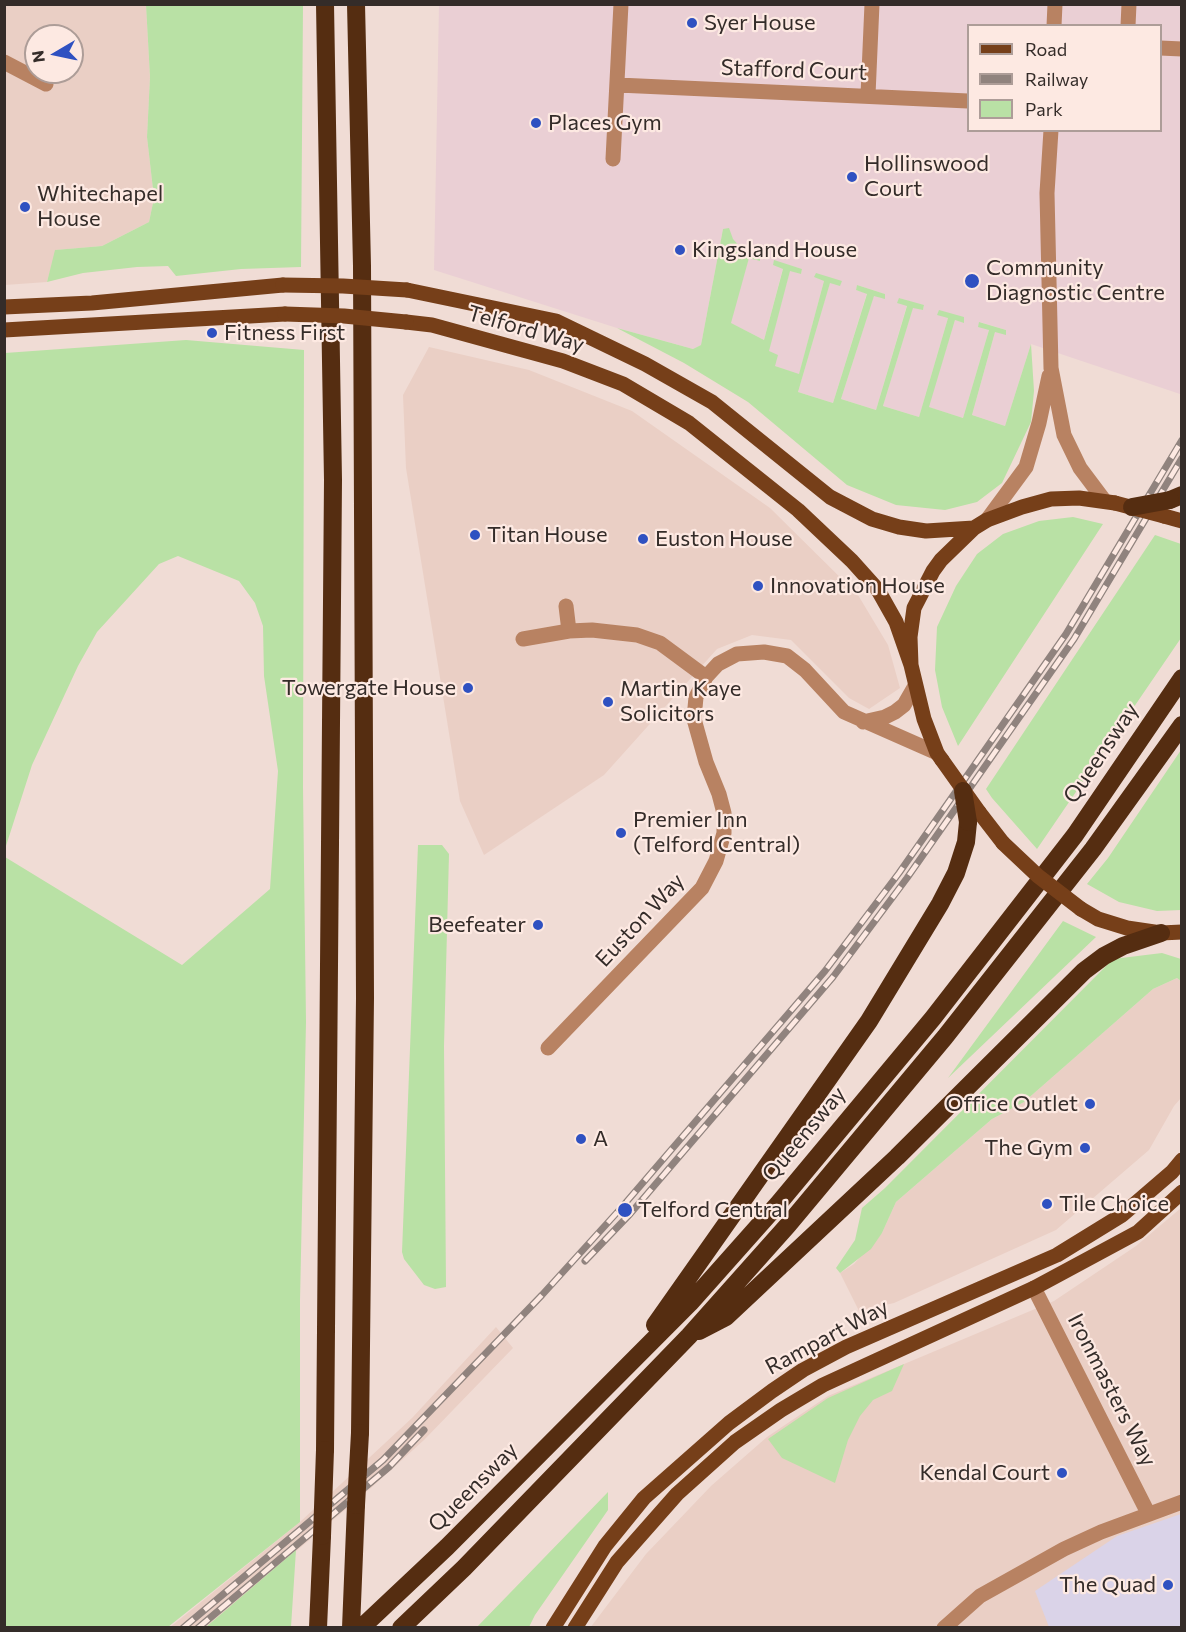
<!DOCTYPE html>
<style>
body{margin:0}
#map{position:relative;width:1186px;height:1632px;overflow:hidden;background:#f0dcd5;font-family:Commissioner,sans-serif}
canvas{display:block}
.frame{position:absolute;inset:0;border:6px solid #342c29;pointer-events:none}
.legend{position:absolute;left:967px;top:24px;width:195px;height:108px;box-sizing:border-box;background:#fde9e2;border:2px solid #ad9d98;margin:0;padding:8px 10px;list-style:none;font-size:18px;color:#342c29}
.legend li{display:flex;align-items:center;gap:12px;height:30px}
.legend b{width:30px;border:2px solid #ad9d98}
.north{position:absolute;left:24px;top:24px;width:60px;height:60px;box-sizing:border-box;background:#fde9e2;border:2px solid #ad9d98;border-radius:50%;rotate:261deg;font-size:16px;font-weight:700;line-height:24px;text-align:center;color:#342c29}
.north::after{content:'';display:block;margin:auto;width:21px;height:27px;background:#2f51c1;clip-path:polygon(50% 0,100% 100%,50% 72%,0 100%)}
</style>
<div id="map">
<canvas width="1186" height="1632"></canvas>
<div class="frame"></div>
<ul class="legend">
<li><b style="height:8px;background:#763f19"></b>Road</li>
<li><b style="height:8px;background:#90837e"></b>Railway</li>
<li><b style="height:16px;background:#b9e1a5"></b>Park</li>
</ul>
<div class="north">N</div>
</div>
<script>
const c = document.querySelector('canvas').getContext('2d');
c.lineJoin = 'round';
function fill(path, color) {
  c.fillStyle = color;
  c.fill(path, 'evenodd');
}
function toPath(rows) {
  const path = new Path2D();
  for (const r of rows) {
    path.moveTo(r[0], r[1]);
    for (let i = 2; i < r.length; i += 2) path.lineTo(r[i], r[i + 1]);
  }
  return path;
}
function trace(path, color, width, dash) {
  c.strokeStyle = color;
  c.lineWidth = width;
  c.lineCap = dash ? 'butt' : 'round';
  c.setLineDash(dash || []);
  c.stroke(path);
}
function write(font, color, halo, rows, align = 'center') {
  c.font = font + ' Commissioner,sans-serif';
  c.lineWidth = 4.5;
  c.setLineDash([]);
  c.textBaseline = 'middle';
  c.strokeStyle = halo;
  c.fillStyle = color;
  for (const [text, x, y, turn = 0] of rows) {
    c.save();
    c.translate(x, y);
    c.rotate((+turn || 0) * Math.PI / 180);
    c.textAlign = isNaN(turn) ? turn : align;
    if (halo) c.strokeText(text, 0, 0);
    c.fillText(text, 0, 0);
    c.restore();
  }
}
const built = toPath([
 [5,5,146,5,150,77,147,137,154,198,149,222,102,246,56,250,47,282,5,285],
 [36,36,72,36,72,72,36,72],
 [429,347,529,370,632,411,770,508,858,595,888,645,900,688,869,709,849,698,791,640,752,635,717,649,604,775,484,855,460,801,406,468,403,395],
 [1177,978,1181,981,1181,1098,1174,1106,1149,1150,1056,1230,894,1303,859,1311,840,1273,854,1264,882,1233,896,1202,992,1119,1024,1102,1153,989],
 [1181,1208,1181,1627,590,1628,646,1554,711,1486,767,1437,828,1396,1054,1301,1136,1246],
 [496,1327,513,1348,424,1440,371,1488,206,1627,169,1628,300,1522,412,1418]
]);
const industrial = toPath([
 [439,5,1181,5,1182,391,1180,394,1031,344,1005,426,972,415,995,332,1006,330,980,322,989,330,963,418,928,407,955,320,964,322,948,318,919,417,883,406,913,307,923,310,924,306,899,298,907,305,876,410,841,399,874,295,885,298,885,294,857,285,856,290,867,293,833,403,798,392,830,282,841,281,824,281,799,375,775,366,768,352,790,270,801,274,802,269,774,261,783,268,764,340,730,323,749,257,723,229,701,345,693,349,617,328,434,270],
 [968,26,1160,26,1160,130,968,130]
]);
const education = toPath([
 [1181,1514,1181,1627,1049,1627,1035,1591,1117,1536]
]);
const green = toPath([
 [146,5,303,5,301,267,241,269,176,276,168,266,137,267,83,273,47,282,55,250,102,246,149,222,154,198,147,137,150,77],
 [729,228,733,239,741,248,760,256,760,261,749,258,731,323,764,340,783,269,773,265,774,260,802,269,801,274,790,271,769,351,778,355,775,366,799,374,824,281,814,277,816,273,842,281,840,286,830,283,798,392,833,403,867,294,856,290,857,285,885,294,885,299,874,296,841,399,876,410,907,306,897,303,899,298,924,305,923,310,913,308,883,406,919,417,948,318,937,315,939,310,964,317,964,323,955,320,929,407,963,418,989,330,978,327,979,322,1006,330,1006,335,995,332,972,415,1005,426,1031,344,1034,391,1031,422,1002,483,977,502,945,510,896,505,847,485,748,402,684,363,617,328,693,349,701,345,723,229],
 [186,340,304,350,303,787,306,1022,300,1300,300,1522,168,1627,5,1627,5,857,182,965,270,889,278,771,264,676,263,626,255,603,239,581,178,556,159,564,97,632,78,666,32,765,5,849,5,353],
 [1073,517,1103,524,958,746,942,707,935,670,937,627,956,586,977,554,1003,534,1039,521],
 [1155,535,1181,544,1181,638,1037,849,992,798,986,789],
 [1181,750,1181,910,1157,911,1119,902,1087,884,1108,858],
 [418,845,442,845,449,854,444,1046,446,1287,435,1289,424,1285,404,1259,402,1252],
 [1063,921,1096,937,948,1078],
 [1162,953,1181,959,1181,981,1177,978,1153,989,1024,1102,992,1119,896,1202,882,1233,871,1249,840,1273,836,1268,855,1240,862,1208,885,1188,1113,959],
 [904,1364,892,1391,873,1400,860,1416,848,1440,835,1483,782,1458,768,1439,828,1398],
 [608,1492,608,1510,535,1615,529,1627,477,1627],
 [296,1550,291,1627,206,1627,241,1597]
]);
const minor = toPath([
 [1054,26,1055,4],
 [1128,26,1129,4],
 [1160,48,1182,49],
 [4,62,46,84],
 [618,85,968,101],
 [868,95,872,4],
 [1051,130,1047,193,1051,368,1064,435,1080,468,1104,500],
 [613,159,621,4],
 [987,520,1026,467,1039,423,1049,376],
 [566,606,569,631],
 [523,639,569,631,592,630,637,635,660,643,706,677],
 [863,722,885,717,895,712,904,705,915,686],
 [548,1048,702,888,716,861,724,833,724,813,719,794,706,762,694,719,696,697,706,677,718,664,737,654,764,652,787,656,805,670,844,712,937,753],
 [1034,1288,1148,1513],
 [944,1628,980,1596,1064,1549,1101,1532,1182,1502]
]);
const major = toPath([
 [407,290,556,321,645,364,712,402,830,497,872,519,899,527,926,531,974,528],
 [4,307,92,303,283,285],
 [406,322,432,325,563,361,623,384,689,423,798,510,852,561,878,590,896,622,911,665],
 [4,330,285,314],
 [1164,516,1182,521],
 [942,760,937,753,924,719,911,665,910,637,914,608,933,571,941,560,974,528,987,520,1022,507,1051,499,1079,498,1115,503],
 [979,812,1003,843],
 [1081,909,1098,919,1127,928,1161,933,1182,932],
 [553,1628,605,1546,644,1498,729,1423,772,1391,803,1370,846,1347,1057,1255,1122,1215,1172,1172,1182,1160],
 [575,1628,617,1562,677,1494,735,1442,781,1410,823,1385,1034,1288,1138,1232,1182,1192]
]);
const highway = toPath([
 [325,4,333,480,325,1450],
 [356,4,362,266,365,998,360,1433],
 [1170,500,1182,495],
 [655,1325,869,1021,940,904,956,873,966,842,968,822],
 [699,1331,726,1317,897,1157,1084,971,1104,956,1123,946,1161,933],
 [318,1628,322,1536],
 [351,1628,356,1505],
 [361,1628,447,1547,690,1303,778,1204,933,1018,1075,835,1182,678],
 [401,1628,464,1568,689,1336,788,1225,945,1037,1093,849,1182,725]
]);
const rail = toPath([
 [585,1261,630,1214,833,977,907,878,1074,639,1182,458],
 [183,1628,383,1460,542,1295,622,1207,825,971,899,873,1066,634,1182,440],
 [198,1628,389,1467,424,1430]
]);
const majorBridge = toPath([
 [283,285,343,286,407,290],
 [285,314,344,316,406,322],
 [1115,503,1164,516],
 [942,760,979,812],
 [1003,843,1038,876,1081,909]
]);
const highwayBridge = toPath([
 [1132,507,1170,500],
 [963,791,968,822],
 [356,1505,360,1433],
 [322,1536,325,1450]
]);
const markers = [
 [692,23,6,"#2f51c1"],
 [536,123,6,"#2f51c1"],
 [852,177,6,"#2f51c1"],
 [25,207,6,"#2f51c1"],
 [680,250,6,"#2f51c1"],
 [972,281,8,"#2f51c1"],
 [212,333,6,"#2f51c1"],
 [475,535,6,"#2f51c1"],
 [643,539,6,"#2f51c1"],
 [758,586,6,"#2f51c1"],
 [468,688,6,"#2f51c1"],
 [608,702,6,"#2f51c1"],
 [621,833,6,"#2f51c1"],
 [538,925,6,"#2f51c1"],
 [1090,1104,6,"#2f51c1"],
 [581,1139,6,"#2f51c1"],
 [1085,1148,6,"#2f51c1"],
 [1047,1204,6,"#2f51c1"],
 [625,1210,8,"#2f51c1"],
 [1062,1473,6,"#2f51c1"],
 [1168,1585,6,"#2f51c1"]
];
const poiNames = [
 ["Syer House",704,23],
 ["Places Gym",548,123],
 ["Hollinswood",864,164],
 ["Court",864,189],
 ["Whitechapel",37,194],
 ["House",37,219],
 ["Kingsland House",692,250],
 ["Community",986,268],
 ["Diagnostic Centre",986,293],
 ["Fitness First",224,333],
 ["Titan House",487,535],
 ["Euston House",655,539],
 ["Innovation House",770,586],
 ["Towergate House",456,688,"right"],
 ["Martin Kaye",620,689],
 ["Solicitors",620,714],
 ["Premier Inn",633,820],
 ["(Telford Central)",633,845],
 ["Beefeater",526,925,"right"],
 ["Office Outlet",1078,1104,"right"],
 ["A",593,1139],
 ["The Gym",1073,1148,"right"],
 ["Tile Choice",1059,1204],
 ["Telford Central",638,1210],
 ["Kendal Court",1050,1473,"right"],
 ["The Quad",1156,1585,"right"]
];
const streetNames = [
 ["Stafford Court",794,70,2],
 ["Telford Way",526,329,16],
 ["Queensway",1101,753,-56],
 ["Euston Way",640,920,-47],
 ["Queensway",804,1134,-50],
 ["Rampart Way",827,1337,-28],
 ["Ironmasters Way",1112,1390,63],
 ["Queensway",473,1487,-45]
];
fill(built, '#eacfc5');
fill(industrial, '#eacfd4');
fill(education, '#dad3e8');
fill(green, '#b9e1a5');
trace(minor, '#b88262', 15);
trace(major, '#763f19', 15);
trace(highway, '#552d11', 18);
trace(rail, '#90837e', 7);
trace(rail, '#fde9e2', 4.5, [14]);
trace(majorBridge, '#763f19', 15);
trace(highwayBridge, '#552d11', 18);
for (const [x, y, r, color] of markers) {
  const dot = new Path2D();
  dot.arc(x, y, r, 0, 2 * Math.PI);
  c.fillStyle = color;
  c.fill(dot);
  trace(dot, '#fde9e2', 2);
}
write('22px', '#342c29', '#fde9e2', poiNames, 'left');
write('22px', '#342c29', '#fde9e2', streetNames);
</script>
